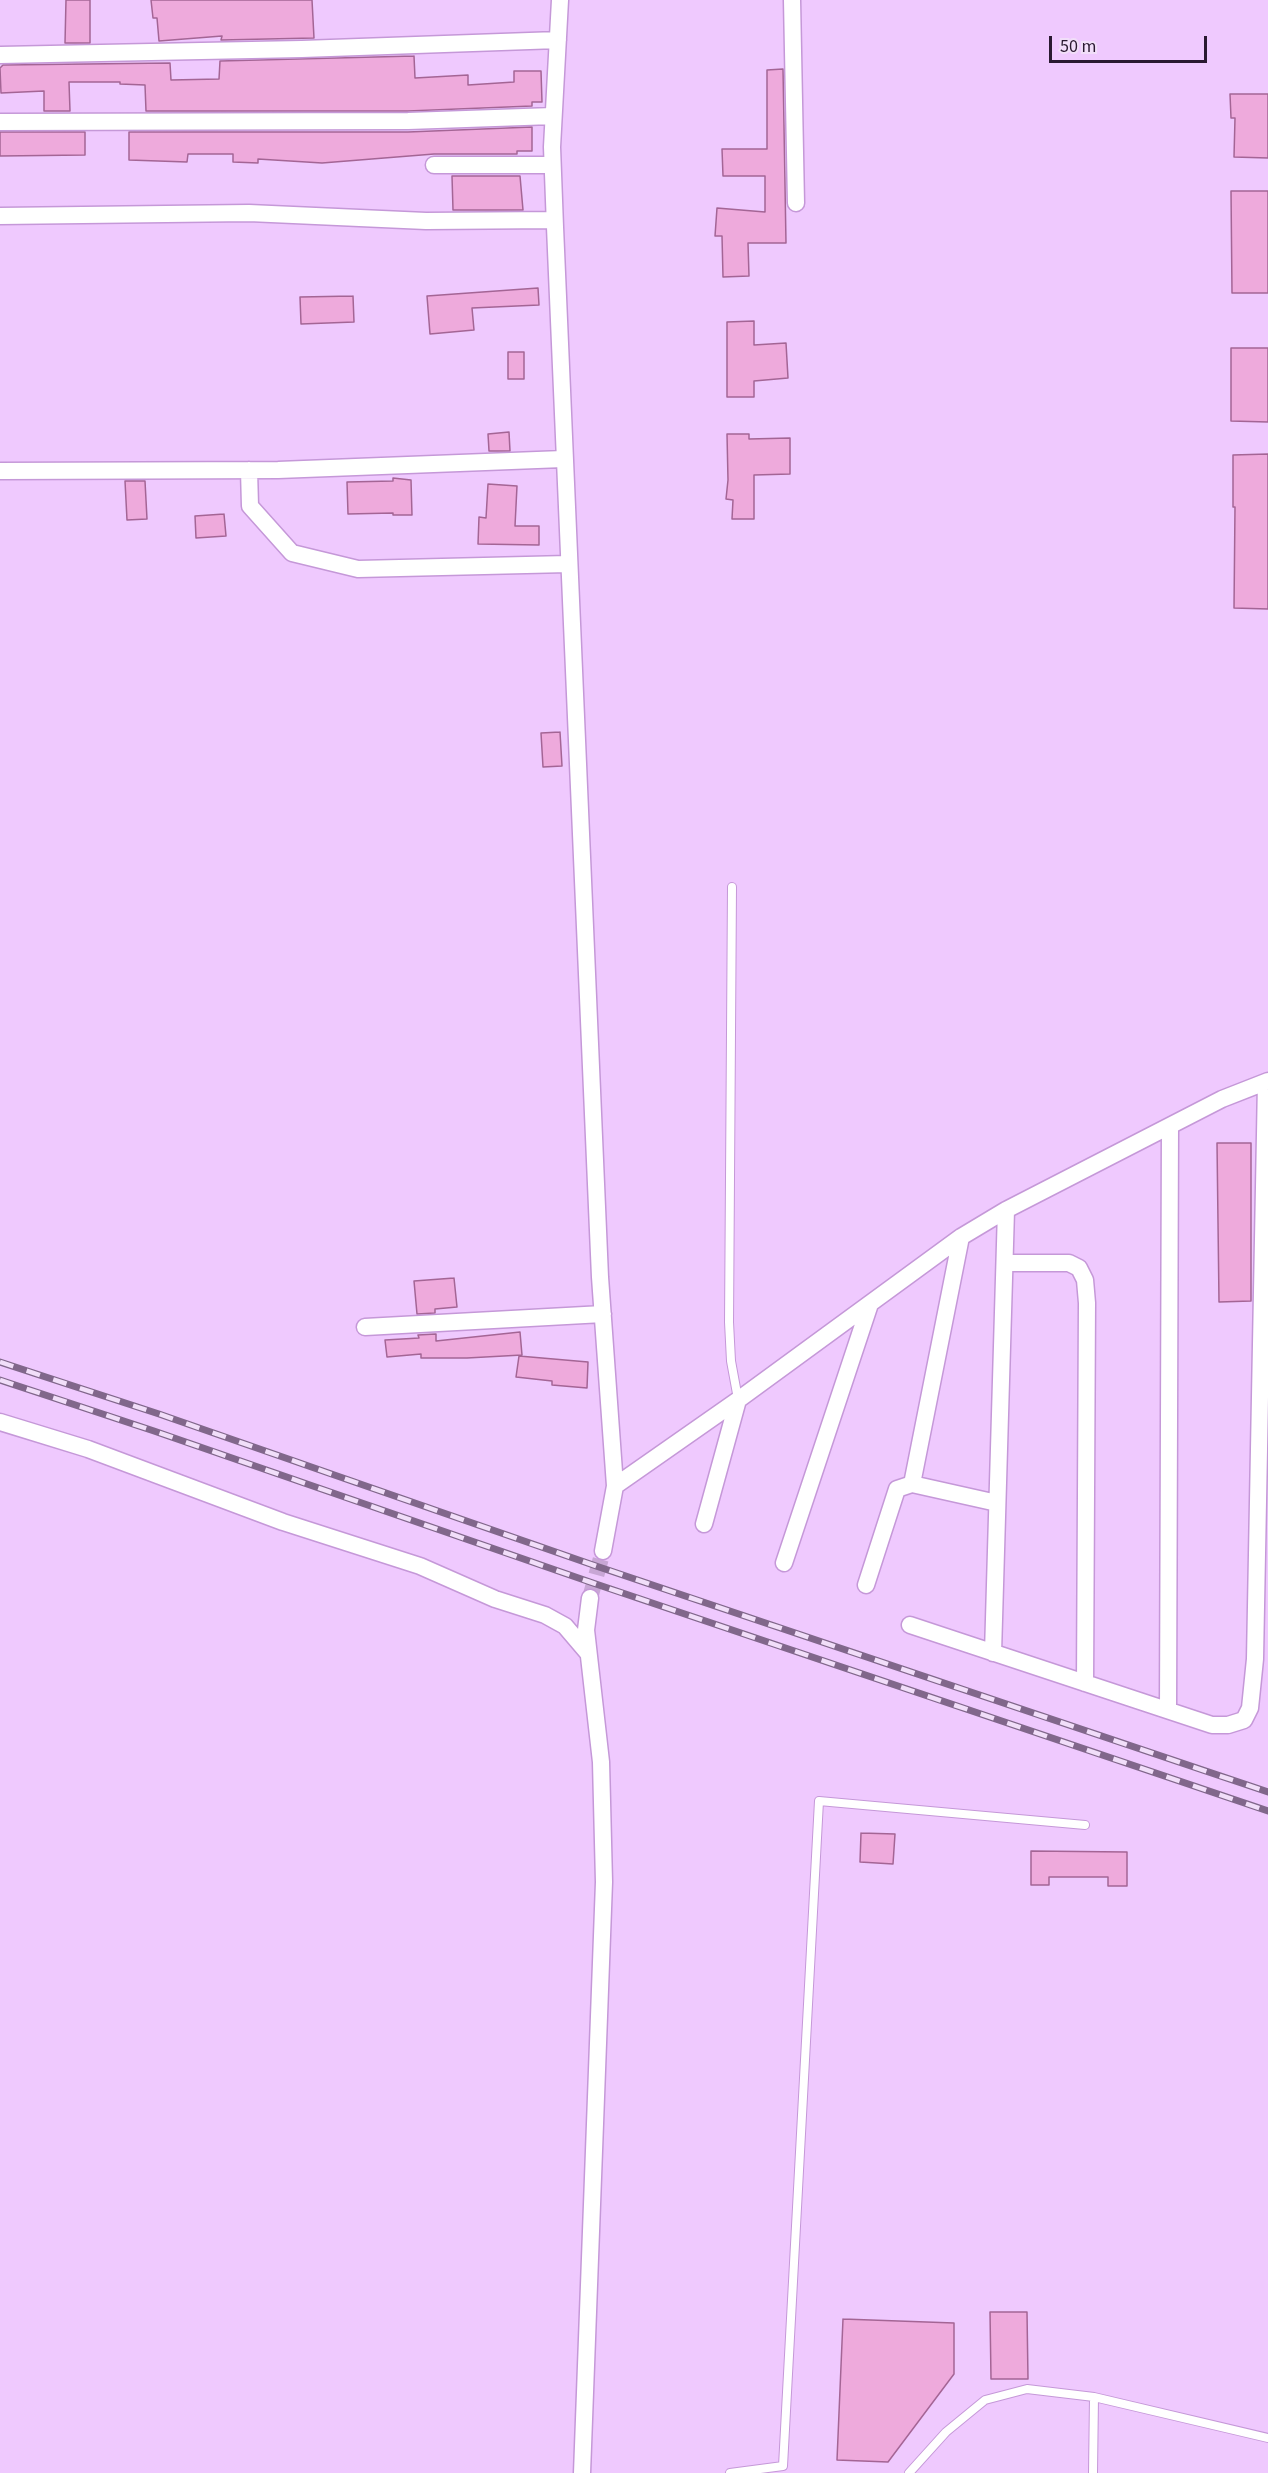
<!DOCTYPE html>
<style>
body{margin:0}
#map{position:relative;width:1268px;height:2473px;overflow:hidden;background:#efc9fe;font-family:"Source Sans 3",sans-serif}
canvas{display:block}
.scale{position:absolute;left:1049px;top:36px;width:158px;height:27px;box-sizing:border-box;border:3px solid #2a1931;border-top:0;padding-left:8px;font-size:18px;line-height:21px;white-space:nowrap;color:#2a1931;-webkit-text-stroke:4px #f1def9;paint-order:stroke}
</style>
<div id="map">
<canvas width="1268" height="2473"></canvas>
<div class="scale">50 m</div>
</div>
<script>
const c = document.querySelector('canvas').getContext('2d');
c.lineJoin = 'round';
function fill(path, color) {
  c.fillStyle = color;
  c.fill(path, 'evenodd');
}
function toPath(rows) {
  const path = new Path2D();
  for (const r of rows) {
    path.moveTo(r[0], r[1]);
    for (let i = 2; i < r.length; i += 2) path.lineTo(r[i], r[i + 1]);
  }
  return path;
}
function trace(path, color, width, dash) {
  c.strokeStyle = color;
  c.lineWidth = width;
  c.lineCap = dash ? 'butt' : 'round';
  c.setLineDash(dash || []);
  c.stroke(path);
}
const building = toPath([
 [66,0,90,0,90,43,65,43,66,0],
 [151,0,312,0,314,38,221,40,222,36,159,41,157,18,153,18,151,0],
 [414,56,415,78,468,75,468,85,514,82,514,71,541,71,542,102,532,102,532,106,408,111,146,111,145,85,120,84,120,82,69,82,70,111,44,111,44,91,1,93,0,68,3,65,170,63,171,80,219,79,220,61,414,56],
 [783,69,786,243,748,243,749,276,723,277,722,236,715,236,717,208,765,212,765,176,723,176,722,149,767,149,767,70,783,69],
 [1230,94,1268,94,1268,158,1234,157,1235,118,1231,118,1230,94],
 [532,127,532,151,517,151,517,154,434,154,322,163,258,159,258,163,233,162,233,154,188,154,187,162,129,160,129,132,408,132,532,127],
 [0,132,85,132,85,155,0,156,0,132],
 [452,176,520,176,523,210,453,210,452,176],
 [1231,191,1268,191,1268,293,1232,293,1231,191],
 [538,288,539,305,472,308,474,330,430,334,427,296,538,288],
 [353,296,354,322,301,324,300,297,353,296],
 [754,321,754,345,786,343,788,378,754,381,754,397,727,397,727,322,754,321],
 [1231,348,1268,348,1268,422,1231,421,1231,348],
 [508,352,524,352,524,379,508,379,508,352],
 [509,432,510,451,489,451,488,434,509,432],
 [727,434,749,434,749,439,790,438,790,474,754,475,754,519,732,519,733,500,726,499,728,480,727,434],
 [1268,454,1268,609,1234,608,1235,507,1233,507,1233,455,1268,454],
 [393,478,411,480,412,515,393,515,393,513,348,514,347,482,393,481,393,478],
 [125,481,145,481,147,519,127,520,125,481],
 [488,484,517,486,515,526,539,526,539,545,478,544,479,517,486,518,488,484],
 [224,514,226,536,196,538,195,516,224,514],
 [560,732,562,766,543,767,541,733,560,732],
 [1217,1143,1251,1143,1251,1301,1219,1302,1217,1143],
 [454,1278,457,1307,435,1309,435,1313,417,1314,414,1281,454,1278],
 [520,1332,522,1355,467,1358,421,1358,421,1354,387,1357,385,1340,419,1338,418,1335,436,1334,436,1341,520,1332],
 [519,1356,588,1362,587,1388,552,1385,552,1381,516,1377,519,1356],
 [861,1833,895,1834,893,1864,860,1862,861,1833],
 [1031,1851,1127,1852,1127,1886,1108,1886,1108,1877,1049,1877,1049,1885,1031,1885,1031,1851],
 [990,2312,1027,2312,1028,2379,991,2379,990,2312],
 [843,2319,954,2323,954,2374,888,2462,837,2460,843,2319]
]);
const minorTunnel = toPath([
 [590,1598,603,1551]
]);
const service = toPath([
 [732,887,729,1322,731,1361,738,1399],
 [730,2473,783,2466,819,1801,1085,1825],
 [909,2473,946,2432,985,2400,1027,2389,1094,2397,1268,2438],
 [1093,2473,1094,2397]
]);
const minor = toPath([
 [560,0,552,147,555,227,600,1277,615,1486,603,1551],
 [792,0,796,203],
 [0,55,302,49,558,40],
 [0,122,408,121,553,116],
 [434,165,552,165],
 [0,216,249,213,426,221,554,220],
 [249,470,250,506,292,553,358,569,568,564],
 [0,471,278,470,563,459],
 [1005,1263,1069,1263,1079,1268,1085,1280,1087,1303,1085,1683],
 [365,1327,603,1314],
 [0,1422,88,1449,283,1522,420,1566,495,1599,545,1615,565,1626,588,1653],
 [912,1484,961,1237],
 [615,1486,738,1400,961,1237,1006,1210,1222,1099,1268,1081],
 [704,1524,738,1400],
 [784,1563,870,1304],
 [866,1585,897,1489,912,1484,997,1503],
 [910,1625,1212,1725,1228,1725,1244,1720,1250,1708,1255,1659,1266,1082],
 [993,1653,1006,1210],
 [1168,1710,1170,1126],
 [582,2473,604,1882,601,1762,586,1630,590,1598]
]);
const rail = toPath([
 [0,1362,159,1414,596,1566,1268,1792],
 [0,1380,154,1431,590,1582,1268,1811]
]);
fill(building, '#eeaadc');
trace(building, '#a46595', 1.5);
trace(minorTunnel, '#c8a6d5', 16, [16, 8]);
trace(service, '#c598d8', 10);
trace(minor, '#c598d8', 19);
trace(service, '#fff', 8);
trace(minor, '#fff', 16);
trace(rail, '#81678b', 7);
trace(rail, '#f1def9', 4.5, [14]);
</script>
